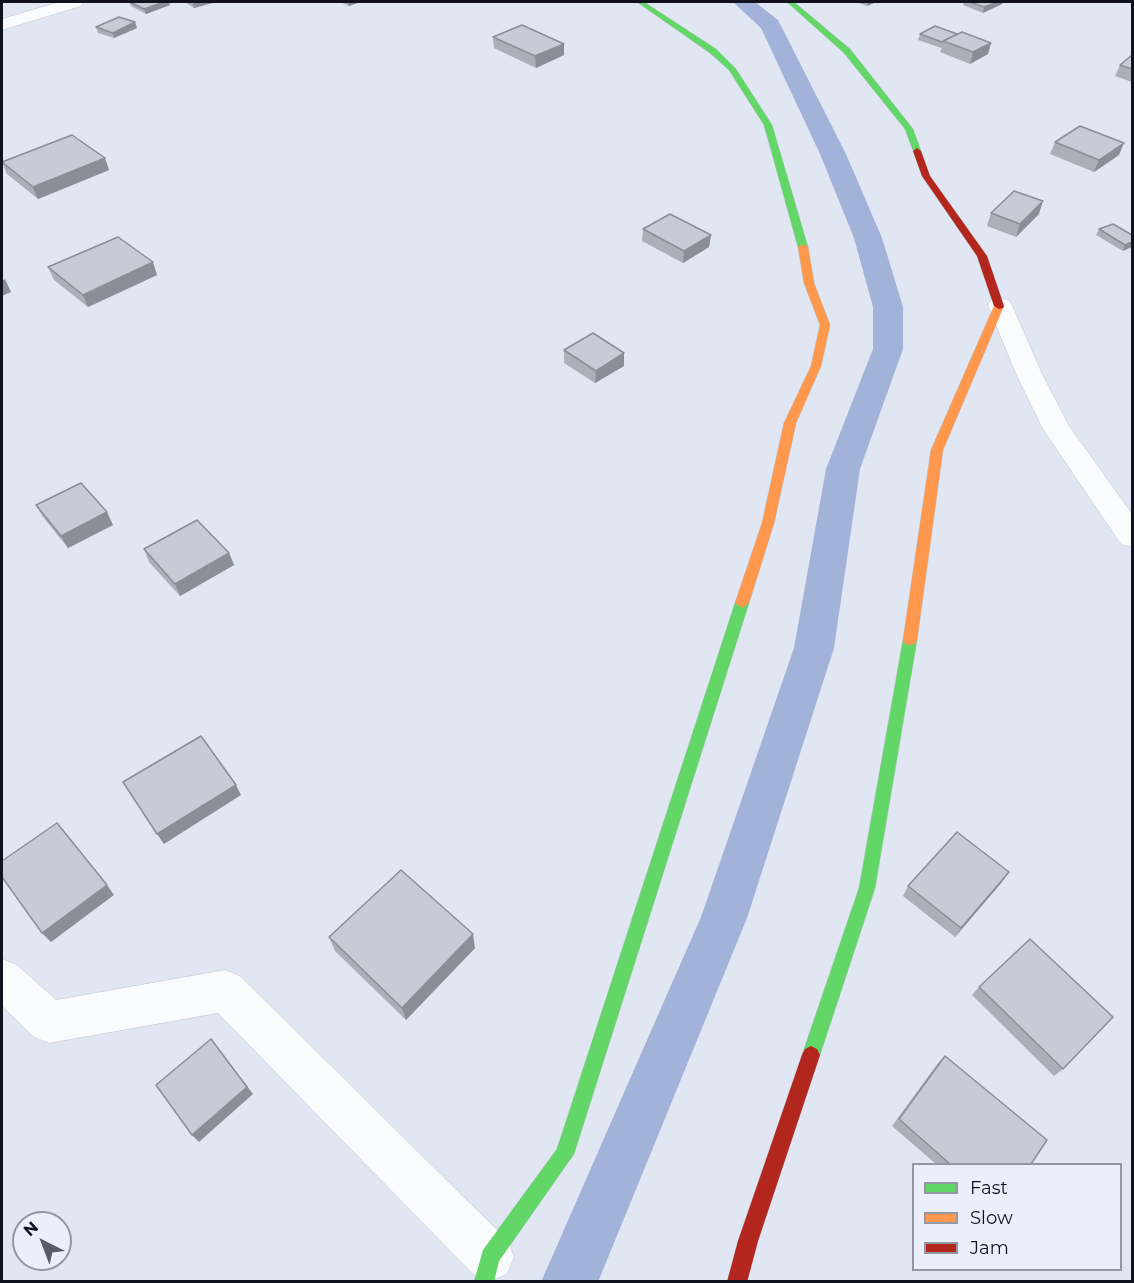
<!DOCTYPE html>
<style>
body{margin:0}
#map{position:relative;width:1134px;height:1283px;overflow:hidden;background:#e0e6f2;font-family:Montserrat,sans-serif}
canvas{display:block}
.frame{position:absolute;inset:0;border:3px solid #10131d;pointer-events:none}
.legend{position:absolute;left:912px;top:1163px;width:210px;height:108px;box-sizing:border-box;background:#eaeffb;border:2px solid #9397a2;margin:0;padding:8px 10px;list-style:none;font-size:18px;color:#10131d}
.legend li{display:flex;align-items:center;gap:12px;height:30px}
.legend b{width:30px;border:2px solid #9397a2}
.north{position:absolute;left:12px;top:1211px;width:60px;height:60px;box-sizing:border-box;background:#eaeffb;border:2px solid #9397a2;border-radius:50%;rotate:318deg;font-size:16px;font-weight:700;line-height:24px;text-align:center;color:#10131d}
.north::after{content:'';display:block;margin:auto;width:21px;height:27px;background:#595d68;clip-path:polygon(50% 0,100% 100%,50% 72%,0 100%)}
</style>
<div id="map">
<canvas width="1134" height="1283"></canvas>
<div class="frame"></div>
<ul class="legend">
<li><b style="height:8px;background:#63d668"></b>Fast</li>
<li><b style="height:8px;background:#ff974d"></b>Slow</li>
<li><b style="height:8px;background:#b3261e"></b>Jam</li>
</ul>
<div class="north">N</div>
</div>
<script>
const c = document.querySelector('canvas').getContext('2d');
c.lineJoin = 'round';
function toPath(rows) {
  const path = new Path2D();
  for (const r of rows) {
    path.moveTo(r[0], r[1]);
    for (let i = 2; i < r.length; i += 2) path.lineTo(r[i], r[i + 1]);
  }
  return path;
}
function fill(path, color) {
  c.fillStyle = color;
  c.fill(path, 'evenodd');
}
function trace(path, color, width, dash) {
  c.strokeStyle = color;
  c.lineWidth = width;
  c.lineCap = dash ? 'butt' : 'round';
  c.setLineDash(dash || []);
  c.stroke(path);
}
const canal = toPath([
 [733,2,755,2,778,20,846,154,882,238,903,307,903,349,860,469,834,648,747,918,598,1282,541,1282,701,917,794,648,826,469,873,349,873,307,854,238,820,154,761,28,733,2]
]);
const street = toPath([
 [59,2,84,2,81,6,2,30,2,19,59,2],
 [1000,298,1009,300,1012,305,1042,374,1069,426,1132,514,1132,547,1121,544,1043,429,1016,374,988,305,991,300,1000,298],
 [2,959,17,965,56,1000,225,970,240,976,507,1240,514,1257,507,1274,490,1281,473,1274,218,1013,49,1043,34,1037,2,1006,2,959]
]);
const fast = toPath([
 [637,2,644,2,716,49,736,69,772,125,808,247,806,249,798,247,764,125,729,70,710,53,637,2],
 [787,2,794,2,850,49,913,129,921,151,920,153,914,153,905,129,844,53,787,2],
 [742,598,749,603,574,1154,499,1261,494,1282,474,1282,483,1250,557,1149,735,603,742,598],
 [910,635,915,636,917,640,875,888,820,1055,817,1061,811,1064,805,1061,802,1055,859,888,903,640,905,636,910,635]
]);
const slow = toPath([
 [803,244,808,247,814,283,830,325,821,366,796,423,774,523,749,603,742,608,735,603,762,523,784,423,811,366,820,325,804,283,798,247,803,244],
 [999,303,1004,306,943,450,917,640,915,644,910,645,905,644,903,640,931,450,994,306,999,303]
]);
const jam = toPath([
 [917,148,921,151,930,176,987,256,1004,306,1003,308,999,309,994,306,977,256,922,176,913,151,917,148],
 [811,1046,817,1049,820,1055,758,1241,747,1282,727,1282,738,1241,802,1055,805,1049,811,1046]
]);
const wall = toPath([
 [129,2,169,2,170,5,146,14,131,6],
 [185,2,216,2,194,8],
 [340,2,360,2,349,6],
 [856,2,876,2,867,6],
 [964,2,1003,2,1002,4,983,13,963,5],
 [96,27,137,28,114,38,98,33],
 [920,34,957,34,991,43,988,54,970,64,940,52,942,48,941,48,918,40],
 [493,37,564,44,564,55,536,68,494,48],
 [1132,55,1132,82,1115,76,1120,65],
 [1055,142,1119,155,1094,172,1050,154],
 [105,158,109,170,38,199,7,174,2,162],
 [991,213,1039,214,1016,237,987,226],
 [643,229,711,235,709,247,683,263,642,241],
 [1099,229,1132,235,1123,251,1096,235],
 [48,267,157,275,88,307,54,280],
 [564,350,624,366,595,383,564,363],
 [36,505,113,525,68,548,43,517],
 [144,549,229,553,234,565,180,596,149,562],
 [1002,882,955,937,903,896,908,886],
 [329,937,475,948,406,1020,335,951],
 [979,987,1063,1069,1054,1076,972,995],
 [945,1056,1031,1164,936,1164,892,1126,938,1063]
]);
const shadedWall = toPath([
 [164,2,169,2,170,5,146,14,144,9],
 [193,2,216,2,194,8],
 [348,2,360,2,349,6],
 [868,2,876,2,867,6],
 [998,2,1003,2,1002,4,983,13,984,7],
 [135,22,137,28,114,38,113,33],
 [991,43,988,54,970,64,973,52],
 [564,44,564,55,536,68,535,56],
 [1124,143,1119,155,1094,172,1099,160],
 [105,158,109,170,38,199,33,187],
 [1043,201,1039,214,1016,237,1020,224],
 [711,235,709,247,683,263,684,251],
 [1132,242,1132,247,1123,251,1125,245],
 [153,262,157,275,88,307,83,295],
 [5,279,11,292,2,296,2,281],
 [624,353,624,366,595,383,596,371],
 [107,512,113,525,68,548,61,536],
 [229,553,234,565,180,596,175,584],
 [236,785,241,795,164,844,157,834],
 [1009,872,1002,882,955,937,961,928],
 [107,885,114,895,51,942,42,933],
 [473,934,475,948,406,1020,402,1008],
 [211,1039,253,1094,199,1142,192,1135]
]);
const building = toPath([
 [130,2,164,2,144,9,130,2],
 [970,2,998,2,984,7,970,2],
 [119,17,135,22,113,33,96,27,119,17],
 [522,25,564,44,535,56,493,37,522,25],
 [935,26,957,34,942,42,920,34,935,26],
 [962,32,991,43,973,52,943,41,962,32],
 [1132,55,1132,69,1120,65,1132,55],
 [1080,126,1124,143,1099,160,1055,142,1080,126],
 [72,135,105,158,33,187,2,162,72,135],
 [1014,191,1043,201,1020,224,991,213,1014,191],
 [670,214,711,235,684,251,643,229,670,214],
 [1113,224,1132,235,1132,242,1125,245,1099,229,1113,224],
 [118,237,153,262,83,295,48,267,118,237],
 [593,333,624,353,596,371,564,350,593,333],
 [81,483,107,512,61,536,36,505,81,483],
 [197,520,229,553,175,584,144,549,197,520],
 [201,736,236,785,157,834,123,782,201,736],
 [57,823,107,885,42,933,2,877,2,861,57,823],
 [957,832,1009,872,961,928,908,886,957,832],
 [401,870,473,934,402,1008,329,937,401,870],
 [1030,939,1113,1017,1063,1069,979,987,1030,939],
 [211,1039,247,1087,192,1135,156,1085,211,1039],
 [945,1056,1047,1140,1031,1164,950,1164,899,1119,945,1056]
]);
fill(canal, '#a2b2d8');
trace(street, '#bfc4ce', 1);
trace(fast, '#bfc4ce', 1);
trace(slow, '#bfc4ce', 1);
trace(jam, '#bfc4ce', 1);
fill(street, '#fafbfd');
fill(fast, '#63d668');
fill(slow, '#ff974d');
fill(jam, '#b3261e');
fill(wall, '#aaafb8');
fill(shadedWall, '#8b8e96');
fill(building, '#c6cbd6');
trace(building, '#8b8e96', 1.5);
</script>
